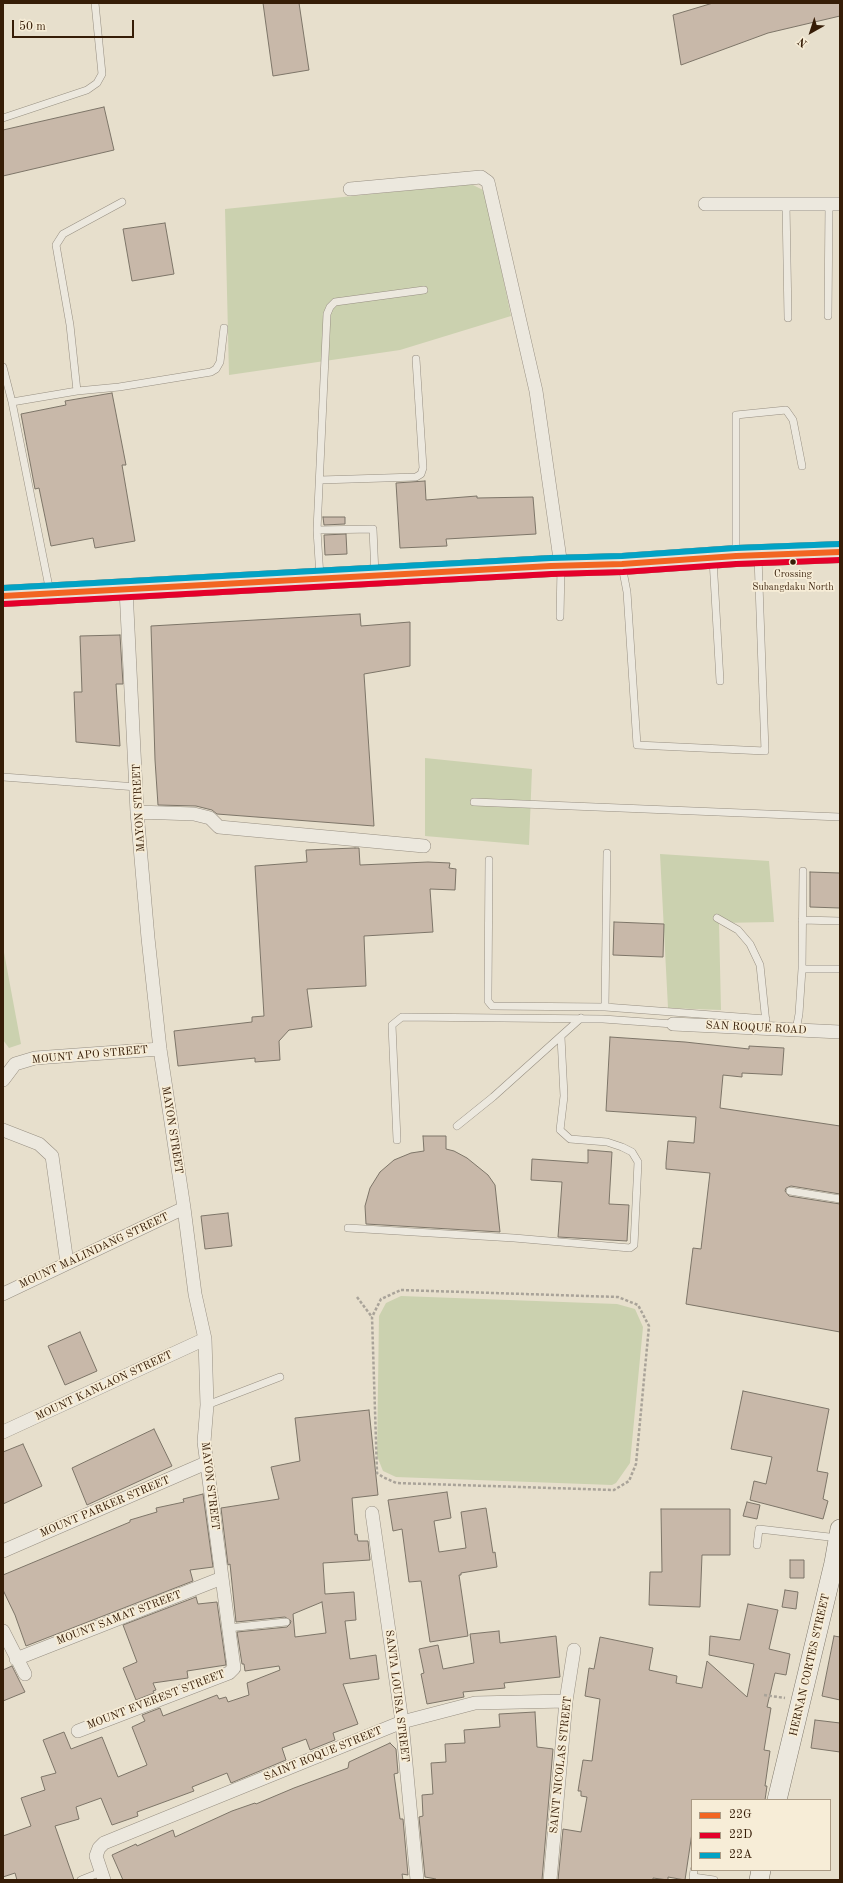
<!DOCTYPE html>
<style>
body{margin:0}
#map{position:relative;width:843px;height:1883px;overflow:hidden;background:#e7dfcc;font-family:"Old Standard TT",serif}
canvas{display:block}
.frame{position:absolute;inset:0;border:4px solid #361d07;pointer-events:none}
.legend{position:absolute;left:691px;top:1799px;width:140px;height:72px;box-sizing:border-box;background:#f7edd7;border:1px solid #aa9a84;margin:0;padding:5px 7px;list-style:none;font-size:12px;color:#361d07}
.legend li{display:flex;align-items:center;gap:8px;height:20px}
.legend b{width:20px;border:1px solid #aa9a84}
.north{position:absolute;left:791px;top:12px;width:40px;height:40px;-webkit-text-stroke:3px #f7edd7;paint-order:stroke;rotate:219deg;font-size:11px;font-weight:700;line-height:16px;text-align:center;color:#361d07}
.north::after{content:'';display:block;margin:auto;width:14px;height:18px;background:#361d07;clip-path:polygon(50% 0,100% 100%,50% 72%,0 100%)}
.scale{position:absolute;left:12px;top:20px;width:122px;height:18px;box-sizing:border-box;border:2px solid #361d07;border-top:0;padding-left:5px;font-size:12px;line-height:14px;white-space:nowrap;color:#361d07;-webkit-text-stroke:3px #f7edd7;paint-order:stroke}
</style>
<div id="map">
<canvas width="843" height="1883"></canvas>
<div class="frame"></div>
<ul class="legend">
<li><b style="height:5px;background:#f26522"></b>22G</li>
<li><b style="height:5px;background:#e4002b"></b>22D</li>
<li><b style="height:5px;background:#03a2c4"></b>22A</li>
</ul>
<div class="north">N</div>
<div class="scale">50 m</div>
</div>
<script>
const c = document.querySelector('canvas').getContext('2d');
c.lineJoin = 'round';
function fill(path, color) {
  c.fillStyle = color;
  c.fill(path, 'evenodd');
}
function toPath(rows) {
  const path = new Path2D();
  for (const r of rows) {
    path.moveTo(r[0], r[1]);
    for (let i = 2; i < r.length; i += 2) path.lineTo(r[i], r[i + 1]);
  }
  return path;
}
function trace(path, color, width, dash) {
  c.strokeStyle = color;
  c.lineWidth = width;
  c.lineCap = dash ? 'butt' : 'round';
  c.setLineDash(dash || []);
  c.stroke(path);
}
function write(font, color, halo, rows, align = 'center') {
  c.font = font + ' "Old Standard TT",serif';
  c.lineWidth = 3.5;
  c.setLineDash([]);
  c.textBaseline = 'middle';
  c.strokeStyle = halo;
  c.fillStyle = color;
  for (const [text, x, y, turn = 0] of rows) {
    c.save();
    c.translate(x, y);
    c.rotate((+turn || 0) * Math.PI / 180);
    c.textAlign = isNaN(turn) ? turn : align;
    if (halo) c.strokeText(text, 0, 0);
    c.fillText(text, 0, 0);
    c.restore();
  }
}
const green = toPath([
 [471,184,485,191,511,316,400,350,229,375,225,209],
 [425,758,532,769,529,845,425,836],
 [660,854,769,861,774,922,719,923,721,1010,668,1008],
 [3,947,21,1044,9,1048,3,1040],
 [401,1296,617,1304,635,1309,643,1327,630,1463,616,1483,612,1485,396,1477,383,1471,377,1456,379,1316,386,1303]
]);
const building = toPath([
 [263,3,299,3,309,70,273,76,263,3],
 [713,3,840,3,840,16,768,33,681,65,673,15,713,3],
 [104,107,114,150,3,176,3,130,104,107],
 [165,223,174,274,132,281,123,229,165,223],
 [112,393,126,465,122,465,135,541,95,548,93,538,51,546,39,488,35,489,21,414,66,405,65,401,112,393],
 [425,481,426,500,477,496,477,498,533,497,536,534,446,539,447,546,400,548,396,483,425,481],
 [323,517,345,517,345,524,324,525,323,517],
 [346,534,347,554,325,555,324,535,346,534],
 [360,614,361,626,410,622,410,666,364,674,374,826,217,814,212,810,196,806,158,805,155,760,151,626,360,614],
 [120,635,123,684,116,684,120,746,76,742,74,692,82,692,80,636,120,635],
 [355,848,359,848,360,865,428,862,450,863,449,868,456,869,455,890,430,889,433,932,364,936,366,986,307,989,312,1027,289,1030,279,1041,280,1060,255,1062,255,1058,178,1066,174,1031,252,1022,252,1017,264,1016,255,866,307,862,306,850,355,848],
 [810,872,840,873,840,908,810,907,810,872],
 [614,922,664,924,663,957,613,955,614,922],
 [610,1037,685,1042,749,1049,749,1046,784,1048,782,1075,742,1073,742,1077,723,1075,720,1108,840,1126,840,1194,791,1186,786,1188,785,1191,789,1196,840,1204,840,1332,686,1304,693,1248,701,1249,710,1173,666,1169,666,1163,668,1141,694,1143,696,1117,606,1111,610,1037],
 [423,1136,446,1136,446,1149,454,1151,467,1158,488,1175,495,1185,500,1232,366,1224,365,1206,370,1188,380,1172,394,1160,411,1153,424,1151,423,1136],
 [588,1150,612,1152,609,1204,629,1205,627,1241,558,1237,562,1182,531,1180,532,1159,588,1163,588,1150],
 [228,1213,232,1246,205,1249,201,1216,228,1213],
 [80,1332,97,1371,65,1385,48,1346,80,1332],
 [743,1391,829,1409,817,1471,828,1473,823,1499,828,1501,823,1519,750,1500,754,1481,766,1484,772,1457,731,1449,743,1391],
 [369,1410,378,1495,352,1498,355,1535,357,1534,358,1541,368,1541,370,1560,323,1563,325,1594,354,1592,356,1620,345,1621,350,1659,376,1655,379,1679,343,1684,358,1724,333,1733,335,1740,310,1750,306,1739,282,1748,286,1760,231,1783,227,1773,192,1787,194,1791,137,1812,138,1816,112,1825,101,1798,76,1807,79,1819,55,1826,74,1880,17,1880,15,1873,3,1877,3,1836,31,1826,21,1798,45,1790,41,1777,56,1773,43,1740,64,1732,71,1749,102,1737,118,1777,147,1765,132,1727,145,1721,142,1715,160,1708,163,1716,217,1695,219,1699,226,1697,228,1702,249,1695,247,1683,280,1670,279,1666,245,1671,244,1664,242,1664,237,1632,287,1627,290,1624,291,1621,285,1617,236,1622,230,1564,228,1565,221,1508,279,1499,271,1467,300,1461,295,1418,369,1410],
 [322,1602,326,1633,295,1637,293,1614,322,1602],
 [154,1429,172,1466,87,1505,72,1468,154,1429],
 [23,1444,42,1486,3,1504,3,1452,23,1444],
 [447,1492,451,1518,434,1521,439,1552,466,1548,461,1512,486,1508,493,1553,495,1552,497,1567,461,1573,461,1575,459,1575,468,1636,430,1642,421,1581,409,1582,402,1529,393,1531,388,1500,447,1492],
 [203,1494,213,1567,190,1570,193,1581,26,1646,15,1615,3,1590,3,1575,130,1522,130,1520,157,1512,156,1508,184,1502,183,1499,203,1494],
 [747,1502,760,1505,757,1519,743,1516,747,1502],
 [661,1509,730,1509,730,1555,702,1555,700,1607,649,1605,650,1572,662,1572,661,1509],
 [790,1560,804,1560,804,1578,790,1578,790,1560],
 [785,1590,798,1592,796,1609,782,1607,785,1590],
 [196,1597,198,1604,217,1602,226,1665,187,1671,188,1678,153,1683,156,1690,153,1691,154,1693,136,1700,123,1668,137,1662,123,1625,196,1597],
 [748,1604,778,1610,769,1649,790,1654,786,1675,775,1673,767,1707,771,1708,764,1750,770,1751,765,1786,767,1786,765,1800,692,1800,692,1833,685,1880,668,1877,668,1880,653,1878,653,1880,558,1880,563,1829,581,1832,587,1797,581,1796,581,1791,578,1791,583,1760,592,1761,600,1699,585,1696,589,1668,594,1669,600,1637,653,1648,649,1670,677,1676,676,1683,702,1688,707,1661,747,1697,754,1664,709,1655,710,1636,740,1640,748,1604],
 [499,1631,500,1643,556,1636,560,1677,504,1683,505,1688,463,1692,464,1697,427,1704,421,1674,424,1673,419,1649,438,1645,443,1669,474,1663,470,1634,499,1631],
 [834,1636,840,1637,840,1700,822,1696,834,1636],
 [12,1666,25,1692,3,1701,3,1670,12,1666],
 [535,1712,537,1747,553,1749,542,1880,436,1880,436,1879,425,1877,419,1817,423,1816,422,1795,433,1794,431,1763,446,1762,445,1744,465,1743,464,1730,500,1727,499,1714,535,1712],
 [815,1720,840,1723,840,1752,811,1748,815,1720],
 [390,1743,396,1749,398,1773,394,1774,400,1819,403,1819,408,1875,402,1874,403,1880,123,1880,112,1855,136,1844,137,1846,173,1830,175,1837,232,1811,255,1803,256,1804,294,1788,348,1768,349,1762,390,1743]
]);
const path = toPath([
 [401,1290,618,1297,638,1305,649,1326,636,1464,629,1481,614,1490,396,1483,383,1477,377,1473,372,1317,381,1299,401,1290],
 [357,1297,372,1317],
 [764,1695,785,1698]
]);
const lane = toPath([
 [3,118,87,90,97,83,102,74,95,3],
 [786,204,788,318],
 [828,316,829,204],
 [3,367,12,402,50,592],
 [77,391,119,387,211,372,216,369,220,362,224,328],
 [12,402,77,391,70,325,56,245,63,234,122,202],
 [320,480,416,477,421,474,423,468,416,359],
 [317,530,373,529,375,575],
 [736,553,736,415,786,410,793,420,802,466],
 [713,559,720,681],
 [622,566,627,592,637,745,765,751,758,557],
 [320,577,317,530,327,314,330,307,335,302,424,290],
 [560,617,561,567],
 [3,777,137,787],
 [474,802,840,817],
 [489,860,488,992,488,1001,492,1006,605,1007,766,1019],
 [717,918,738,930,750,944,760,965,766,1023],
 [802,920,840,921],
 [802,969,840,969],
 [605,1007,607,853],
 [796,1030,799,1014,802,969,803,871],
 [457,1126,493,1097,581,1018],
 [397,1140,392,1025,402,1017,603,1019,673,1024],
 [790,1191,840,1199],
 [348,1228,514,1238,630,1248,634,1245,638,1162,632,1152,622,1147,607,1142,570,1139,560,1130,564,1096,561,1037],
 [207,1405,280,1377],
 [757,1545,759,1529,838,1538],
 [228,1628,286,1622],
 [694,1870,693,1877,714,1880],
 [81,1880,101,1872]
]);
const street = toPath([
 [350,189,481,177,488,182,536,391,561,566],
 [705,204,840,204],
 [137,812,194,814,210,818,219,827,424,846],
 [673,1024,840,1032],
 [3,1080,15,1064,35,1058,160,1049],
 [3,1130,39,1144,52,1156,67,1263],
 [3,1294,184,1208],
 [3,1432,205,1339],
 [372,1513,402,1722,417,1880],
 [3,1551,206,1463],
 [3,1631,25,1674],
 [16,1659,222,1578],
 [78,1731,229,1673,234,1668,204,1442,207,1405,205,1339,195,1294,184,1208,160,1049,148,938,137,812,126,589],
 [104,1880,96,1856,99,1848,104,1843,402,1722,475,1703,566,1701],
 [550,1880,566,1701,574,1650]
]);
const secondary = toPath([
 [777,1800,834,1563,840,1529],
 [759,1880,761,1870]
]);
const primary = toPath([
 [3,596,551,566,622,564,736,556,840,552]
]);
const bus1 = toPath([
 [3,596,551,566,622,564,736,556,840,552]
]);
const bus2 = toPath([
 [3,604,551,574,623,572,736,564,840,560]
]);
const bus3 = toPath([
 [3,588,551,558,622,556,736,548,840,544]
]);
const markers = [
 [793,562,3.5,"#361d07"]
];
const busNames = [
 ["Crossing",793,574],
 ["Subangdaku North",793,587]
];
const streetNames = [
 ["MAYON STREET",139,808,-93],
 ["SAN ROQUE ROAD",756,1028,3],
 ["MOUNT APO STREET",90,1055,-5],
 ["MAYON STREET",172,1130,81],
 ["MOUNT MALINDANG STREET",94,1251,-25],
 ["MOUNT KANLAON STREET",104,1386,-25],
 ["MAYON STREET",210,1486,83],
 ["MOUNT PARKER STREET",105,1507,-23],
 ["MOUNT SAMAT STREET",119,1618,-21],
 ["HERNAN CORTES STREET",810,1665,-77],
 ["SANTA LOUISA STREET",397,1696,83],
 ["MOUNT EVEREST STREET",156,1700,-21],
 ["SAINT ROQUE STREET",323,1754,-22],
 ["SAINT NICOLAS STREET",561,1765,-84]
];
fill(green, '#cbd1af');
fill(building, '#c8b8a9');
trace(building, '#7d7568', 1);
trace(lane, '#978f82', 8);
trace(street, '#978f82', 14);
trace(secondary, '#7d7568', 20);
trace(primary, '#7d7568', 22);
trace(path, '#a9a399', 2.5, [3, 2]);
trace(lane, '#ece8de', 7);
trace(street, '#ece8de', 13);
trace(secondary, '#ece8de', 19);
trace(primary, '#e8e3d9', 21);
trace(bus1, '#f26522', 6);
trace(bus2, '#e4002b', 6);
trace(bus3, '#03a2c4', 6);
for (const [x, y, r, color] of markers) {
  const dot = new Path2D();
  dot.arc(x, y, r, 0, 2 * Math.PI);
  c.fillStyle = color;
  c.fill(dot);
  trace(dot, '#f7edd7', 1.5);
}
write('10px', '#361d07', '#f7edd7', busNames);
write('11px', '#361d07', '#f7edd7', streetNames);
</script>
